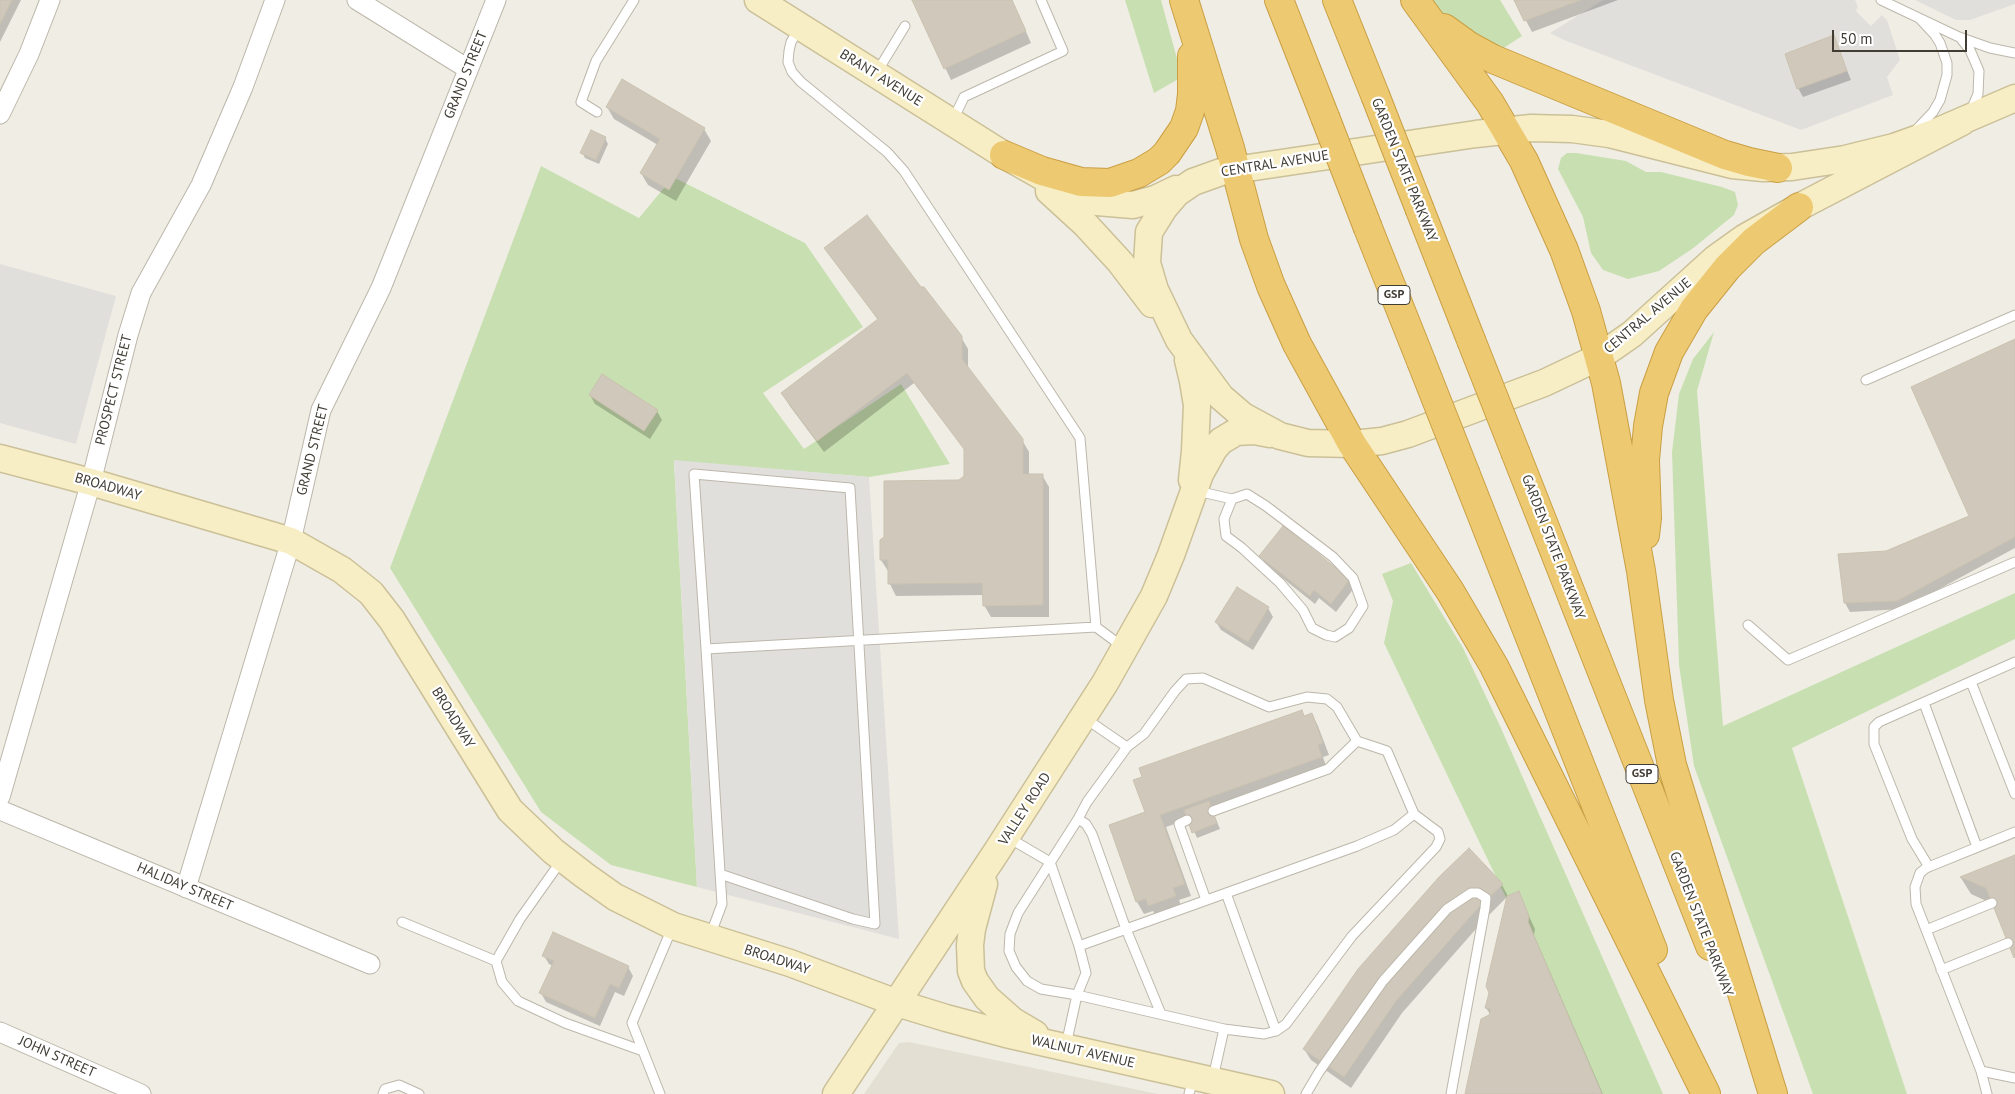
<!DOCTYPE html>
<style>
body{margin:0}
#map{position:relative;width:2015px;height:1094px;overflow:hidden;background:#f0ede4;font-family:"PT Sans",sans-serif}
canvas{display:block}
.scale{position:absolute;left:1832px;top:30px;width:135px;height:22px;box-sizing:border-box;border:2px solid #413d35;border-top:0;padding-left:6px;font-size:15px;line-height:18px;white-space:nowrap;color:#413d35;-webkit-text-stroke:4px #fff;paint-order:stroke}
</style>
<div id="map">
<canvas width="2015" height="1094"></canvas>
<div class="scale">50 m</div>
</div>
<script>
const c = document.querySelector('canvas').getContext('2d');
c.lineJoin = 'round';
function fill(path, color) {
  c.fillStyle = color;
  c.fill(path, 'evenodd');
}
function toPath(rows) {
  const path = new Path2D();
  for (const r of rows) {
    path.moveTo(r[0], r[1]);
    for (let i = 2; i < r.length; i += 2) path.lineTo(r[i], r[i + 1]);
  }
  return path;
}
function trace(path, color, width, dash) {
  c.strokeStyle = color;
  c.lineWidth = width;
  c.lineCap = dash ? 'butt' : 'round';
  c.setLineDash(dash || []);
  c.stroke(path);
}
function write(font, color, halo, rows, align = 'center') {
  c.font = font + ' "PT Sans",sans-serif';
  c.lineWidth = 4.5;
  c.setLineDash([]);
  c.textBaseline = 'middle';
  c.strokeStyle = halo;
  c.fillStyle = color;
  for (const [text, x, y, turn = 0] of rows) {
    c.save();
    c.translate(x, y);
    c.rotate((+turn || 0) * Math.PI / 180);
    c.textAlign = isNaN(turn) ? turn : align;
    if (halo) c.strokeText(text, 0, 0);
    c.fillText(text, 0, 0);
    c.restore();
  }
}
const residential = toPath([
 [909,1042,1158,1094,864,1094,899,1043]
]);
const green = toPath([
 [1125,0,1161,0,1182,77,1154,93],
 [1430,0,1500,0,1522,36,1499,51,1433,7],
 [1567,153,1576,153,1626,161,1646,172,1661,172,1722,187,1735,192,1738,205,1734,215,1692,249,1659,271,1628,279,1603,270,1591,253,1583,217,1558,169,1561,158],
 [541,166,639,218,673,177,805,243,863,327,763,393,804,449,901,384,950,464,869,477,674,461,697,887,611,865,541,812,390,568],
 [1714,332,1697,391,1723,726,2015,593,2015,639,1792,748,1907,1094,1813,1094,1694,766,1679,665,1672,452,1679,394,1693,359],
 [1411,563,1463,648,1500,726,1663,1094,1600,1094,1384,643,1393,601,1382,574]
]);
const parking = toPath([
 [1603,0,1855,0,1858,6,1856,11,1871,26,1882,15,1887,20,1900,60,1887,77,1893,95,1801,130,1564,40,1550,33],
 [1915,0,2015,0,2015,4,1970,20,1956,20],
 [0,264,116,296,76,444,0,423],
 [674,460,869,477,899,939,697,887]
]);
const shadow = toPath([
 [0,0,21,0,0,42],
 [913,0,1012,0,1031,43,951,80],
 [1515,0,1618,0,1532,32],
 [1833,37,1851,80,1803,97,1798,88],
 [607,107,704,129,711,141,676,201,648,185,641,173,658,145,614,119],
 [605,138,608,144,599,164,585,158,582,152],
 [826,248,920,288,961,337,968,349,968,369,1022,440,1029,452,1029,475,1042,475,1049,487,1049,617,991,617,984,605,983,595,896,596,890,584,890,571,888,571,881,560,966,477,966,451,914,383,824,452,789,405,783,394,878,320],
 [2015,341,2015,548,1902,609,1850,612,1845,603,1886,553,1971,517],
 [590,395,657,411,662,420,650,439,595,404],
 [1261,556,1349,580,1354,588,1336,612,1319,598,1315,604,1266,565],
 [1268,608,1273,617,1253,650,1221,630,1216,622],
 [1301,711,1305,717,1312,714,1318,726,1329,755,1323,757,1327,769,1212,810,1220,829,1197,838,1189,819,1166,827,1191,896,1179,900,1182,908,1156,917,1153,911,1144,914,1137,902,1110,826,1146,812],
 [2015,857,2015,958,1993,904,1971,894,1961,878],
 [1502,885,1508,896,1483,921,1402,1013,1351,1088,1311,1060,1304,1049],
 [1518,893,1535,929,1534,935,1603,1094,1466,1094,1490,1014,1486,1008],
 [544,956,628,967,633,976,624,996,615,992,600,1026,546,1002,541,993,553,966,549,964]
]);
const building = toPath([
 [0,0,12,0,0,24,0,0],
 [912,0,1012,0,1026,31,944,69,912,0],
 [1514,0,1581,0,1524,21,1514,0],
 [1834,35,1847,71,1797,89,1785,54,1834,35],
 [622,79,705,128,669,190,640,173,660,139,606,107,622,79],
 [591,130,606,137,596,160,580,153,591,130],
 [867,215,921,287,924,287,962,336,962,359,1023,439,1023,474,1043,474,1043,605,983,606,982,583,888,584,888,560,880,560,880,540,884,537,884,481,959,480,964,476,964,449,907,373,817,441,781,393,878,319,824,248,867,215],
 [2015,339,2015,537,1897,601,1844,603,1838,554,1886,551,1969,516,1911,387,2015,339],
 [602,374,658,410,644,431,589,395,602,374],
 [1283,526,1350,579,1331,604,1314,590,1310,596,1259,556,1283,526],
 [1237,587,1269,607,1248,642,1215,622,1237,587],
 [1302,710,1304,716,1312,713,1323,743,1318,745,1322,757,1160,815,1185,884,1173,888,1176,896,1148,906,1146,899,1136,902,1109,825,1145,812,1133,780,1142,777,1139,768,1302,710],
 [1209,801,1217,823,1192,833,1184,810,1209,801],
 [1469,848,1503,884,1477,909,1396,1001,1344,1077,1303,1049,1358,969,1439,877,1469,848],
 [2015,855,2015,957,2014,958,1986,888,1960,877,2015,855],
 [1519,891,1529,916,1528,922,1602,1094,1465,1094,1481,1019,1489,1015,1491,1009,1485,1008,1489,993,1486,986,1507,896,1519,891],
 [553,932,629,966,619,988,610,984,595,1018,539,993,554,961,542,956,553,932]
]);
const lane = toPath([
 [1881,0,1959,37,1990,48,2015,53],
 [799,29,791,42,789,51,788,62,792,72,801,82,887,152,904,171,1080,438,1096,627,1123,647],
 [1962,40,1970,50,1979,71,1978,94,1971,110],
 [877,72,905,26],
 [597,112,581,102,596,61,634,0],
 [953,120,964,97,1063,51,1041,0],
 [1916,130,1933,112,1940,100,1947,75,1947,63,1940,43,1935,35,1920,19],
 [1866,380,2015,315],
 [1197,491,1232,499,1224,519,1226,536,1242,548,1280,583,1303,610,1312,628,1326,635,1335,637,1349,628,1363,606,1353,578,1333,557,1266,506,1247,494,1232,499],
 [1748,625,1788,660,2015,562],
 [706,649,694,474,850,488,875,924,853,919,720,874],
 [1971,682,2015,794],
 [1924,703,1977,847],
 [1127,747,1087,802,1078,819,1086,824,1092,834,1126,929,1161,1014],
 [1213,811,1328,769,1357,741],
 [1078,819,1018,913,1010,934,1009,951,1016,967,1027,981,1041,989,1077,995,1224,1029],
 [1187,820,1179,824,1206,900],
 [1009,838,1050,862,1079,946,1086,973,1077,995,1066,1045],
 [1929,867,1912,839,1874,744,1874,727,1879,722,2015,662],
 [1226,893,1276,1031],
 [402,922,496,961,520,919,561,861],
 [1926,930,1992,903],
 [710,936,722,904,706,649,1096,627],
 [1079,946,1357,846,1394,830,1414,814,1387,751,1357,741,1337,707,1327,699,1307,697,1269,707,1203,678,1186,679,1175,691,1144,734,1127,747,1086,719],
 [496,961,502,982,518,1001,565,1023,643,1051],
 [1941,970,2008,943],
 [1981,1071,2015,1078],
 [1213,1078,1224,1029,1264,1034,1276,1031,1286,1024,1352,936,1436,847,1440,839,1438,832,1414,814],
 [383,1094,385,1089,399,1085,419,1094],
 [660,1094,632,1023,672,928],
 [1189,1094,1193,1079],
 [1306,1094,1319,1072,1383,981,1447,909,1471,893,1478,893,1486,898,1485,908,1451,1094],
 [1987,1094,1981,1071,1916,904,1915,887,1920,873,1926,868,2015,832]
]);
const street = toPath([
 [357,0,468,69],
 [0,114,29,54,50,0],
 [0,797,91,482,128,335,141,293,201,185,243,87,275,0],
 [0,810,370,964],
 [186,888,291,541,321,410,381,288,496,0],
 [0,1032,141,1094]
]);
const secondary = toPath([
 [758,0,1004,155,1073,194,1097,202,1133,205,1155,199,1176,189],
 [1962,122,1799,207,1744,238,1716,258,1632,334,1599,357,1544,383,1408,434,1382,441,1352,444,1308,443,1280,436,1243,416,1221,397,1179,340,1155,290,1147,263,1149,232,1164,208,1177,193,1193,182,1221,172,1476,134,1531,128,1572,129,1609,134,1732,165,1763,168,1792,167,1845,159,1894,147,1936,132,2015,98],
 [1049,191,1085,224,1120,262,1152,304],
 [1188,360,1193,381,1197,405,1195,451,1192,480],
 [0,458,91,482,291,541,342,570,371,593,392,620,510,810,553,851,584,875,615,897,673,926,790,963,897,1003,946,1018,1006,1034,1271,1094],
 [984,884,972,929,970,945,971,971,975,981,987,998,1013,1021,1035,1034],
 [836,1094,997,851,1105,683,1154,596,1171,555,1200,474,1214,449,1221,441,1236,432,1254,431,1270,434]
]);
const highway = toPath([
 [1184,0,1230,148,1254,239,1271,286,1297,344,1352,444,1450,591,1494,666,1706,1094],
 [1279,0,1325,117],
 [1337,0,1375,95],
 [1415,0,1490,103,1524,161,1564,250,1586,311,1606,383,1641,571,1659,700,1672,765,1773,1094],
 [1444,28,1469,46,1493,59,1725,155,1749,162,1778,168],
 [1004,155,1042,171,1081,182,1110,183,1139,173,1159,161,1167,153,1184,128,1190,111,1192,94,1192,56],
 [1420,210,1471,340],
 [1368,228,1421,361],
 [1516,454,1710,946],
 [1466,475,1653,950],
 [1645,535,1647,518,1645,460,1648,426,1654,393,1669,352,1694,309,1727,268,1754,241,1799,207]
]);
const highwayBridge = toPath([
 [1375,95,1420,210],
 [1325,117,1368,228],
 [1471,340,1516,454],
 [1421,361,1466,475]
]);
const shields = [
 [1394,295,32],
 [1642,774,32]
];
const shieldNames = [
 ["GSP",1394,295],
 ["GSP",1642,774]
];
const streetNames = [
 ["GRAND STREET",466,75,-68],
 ["BRANT AVENUE",881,78,32],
 ["CENTRAL AVENUE",1275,164,-9],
 ["GARDEN STATE PARKWAY",1404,170,68],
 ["CENTRAL AVENUE",1648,316,-40],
 ["PROSPECT STREET",114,390,-76],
 ["GRAND STREET",313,450,-76],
 ["BROADWAY",108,487,16],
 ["GARDEN STATE PARKWAY",1553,547,69],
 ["BROADWAY",453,718,58],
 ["VALLEY ROAD",1025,809,-57],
 ["HALIDAY STREET",185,887,23],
 ["GARDEN STATE PARKWAY",1701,924,69],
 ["BROADWAY",777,960,18],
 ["WALNUT AVENUE",1083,1052,13],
 ["JOHN STREET",57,1057,24]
];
fill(residential, '#e3dfd3');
fill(green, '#c8e0b1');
fill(parking, '#e1dfdc');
fill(shadow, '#0003');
fill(building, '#d0c9bb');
trace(building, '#cac1af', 1);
trace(lane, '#bdb7ab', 11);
trace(street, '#bdb7ab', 21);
trace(secondary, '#cbc098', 29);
trace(highway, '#ca9f43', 30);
trace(lane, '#fff', 9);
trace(street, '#fff', 19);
trace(secondary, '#f8eec6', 26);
trace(highway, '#edca72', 28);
trace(highwayBridge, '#ca9f43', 30, []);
trace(highwayBridge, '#edca72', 28);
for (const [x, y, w] of shields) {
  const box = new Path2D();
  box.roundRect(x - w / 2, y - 9.5, w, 19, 4);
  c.fillStyle = '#fff';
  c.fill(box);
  trace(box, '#413d35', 1);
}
write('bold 12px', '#413d35', null, shieldNames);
write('14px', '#413d35', '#fff', streetNames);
</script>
